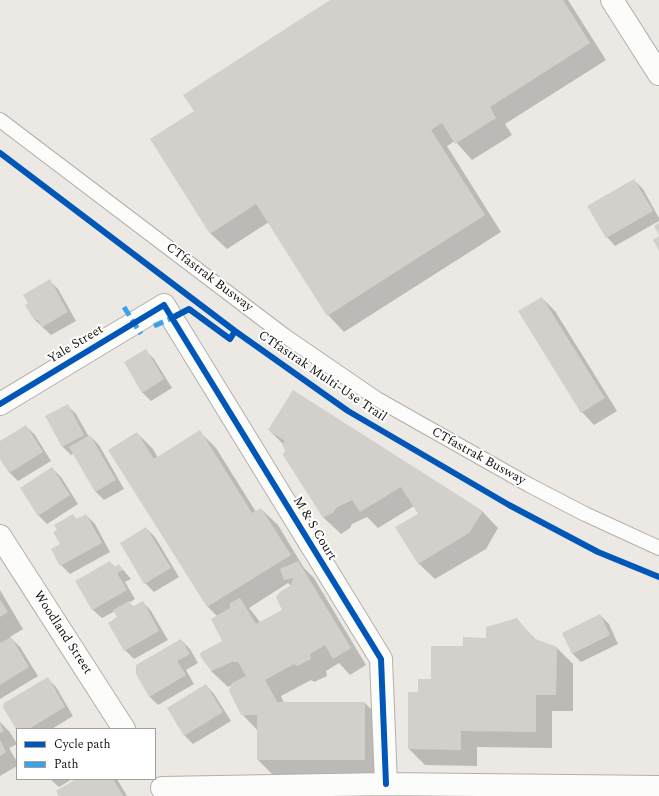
<!DOCTYPE html>
<style>
body{margin:0}
#map{position:relative;width:659px;height:796px;overflow:hidden;background:#ece9e4;font-family:Spectral,serif}
canvas{display:block}
.legend{position:absolute;left:16px;top:728px;width:140px;height:52px;box-sizing:border-box;background:#fff;border:1px solid #a1a09f;margin:0;padding:5px 7px;list-style:none;font-size:12px;color:#14120f}
.legend li{display:flex;align-items:center;gap:8px;height:20px}
.legend b{width:20px;border:1px solid #a1a09f}
</style>
<div id="map">
<canvas width="659" height="796"></canvas>
<ul class="legend">
<li><b style="height:5px;background:#0057b8"></b>Cycle path</li>
<li><b style="height:5px;background:#3da1ea"></b>Path</li>
</ul>
</div>
<script>
const c = document.querySelector('canvas').getContext('2d');
c.lineJoin = 'round';
function fill(path, color) {
  c.fillStyle = color;
  c.fill(path, 'evenodd');
}
function toPath(rows) {
  const path = new Path2D();
  for (const r of rows) {
    path.moveTo(r[0], r[1]);
    for (let i = 2; i < r.length; i += 2) path.lineTo(r[i], r[i + 1]);
  }
  return path;
}
function trace(path, color, width, dash) {
  c.strokeStyle = color;
  c.lineWidth = width;
  c.lineCap = dash ? 'butt' : 'round';
  c.setLineDash(dash || []);
  c.stroke(path);
}
function write(font, color, halo, rows, align = 'center') {
  c.font = font + ' Spectral,serif';
  c.lineWidth = 4;
  c.setLineDash([]);
  c.textBaseline = 'middle';
  c.strokeStyle = halo;
  c.fillStyle = color;
  for (const [text, x, y, turn = 0] of rows) {
    c.save();
    c.translate(x, y);
    c.rotate((+turn || 0) * Math.PI / 180);
    c.textAlign = isNaN(turn) ? turn : align;
    if (halo) c.strokeText(text, 0, 0);
    c.fillText(text, 0, 0);
    c.restore();
  }
}
const shadow = toPath([
 [331,0,568,0,606,60,505,124,512,135,472,160,455,141,447,146,501,232,344,332,328,315,269,222,227,249,210,233,196,112],
 [634,180,643,189,659,218,659,221,615,246,607,237],
 [49,280,58,289,76,321,51,335,35,320],
 [542,298,555,311,617,411,594,425,582,412],
 [145,350,154,359,172,388,151,401,142,392],
 [67,405,76,414,89,437,90,436,99,445,124,489,104,500,95,491,74,453,71,455,62,446],
 [26,426,35,435,51,461,18,481,9,472,0,457,0,442],
 [269,430,482,511,498,528,486,549,435,579,418,563,419,514,414,506,378,528,367,517,352,524,350,528,341,534,324,518,284,455,287,449,284,445],
 [200,432,216,448,256,512,261,509,278,525,304,568,314,578,366,665,350,675,339,663,326,671,327,676,314,682,311,680,281,696,284,703,365,703,381,719,381,776,274,776,258,760,258,731,242,714,232,685,228,687,211,671,223,642,217,616,208,607,110,450,137,433,153,449,158,458],
 [288,583,291,586,284,610,261,623,249,608],
 [52,468,61,477,78,504,47,524,38,515],
 [73,515,77,520,86,515,95,524,110,552,70,574,61,565],
 [146,528,155,537,179,577,154,592,145,583],
 [110,562,115,567,119,565,131,579,125,582,135,599,129,603,134,607,143,602,151,611,168,640,134,659,125,650,119,618,115,611,102,618,93,610,77,581],
 [0,590,23,629,10,637,20,647,38,676,0,699],
 [600,615,609,624,618,644,581,662,572,653],
 [516,619,537,641,556,647,573,664,573,711,552,711,552,748,477,747,477,766,425,765,409,749,419,693,464,647,487,639],
 [181,640,190,649,198,663,186,670,194,684,158,705,149,696],
 [48,679,56,687,73,716,52,729,17,729],
 [206,685,214,694,231,721,193,744,184,735],
 [0,722,9,731,17,744,9,748,17,762,17,766,0,776],
 [50,779,72,779,59,787],
 [77,779,117,779,127,796,60,796]
]);
const building = toPath([
 [330,0,563,0,590,43,490,107,496,118,455,144,442,123,431,130,485,215,327,316,256,204,210,234,150,139,194,111,183,95],
 [634,179,653,211,606,238,587,206],
 [659,223,659,235,654,226],
 [659,236,659,251,653,240],
 [50,279,68,312,42,327,38,320,34,320,25,305,28,303,23,295],
 [542,297,605,398,581,413,518,311],
 [146,349,164,379,142,393,124,362],
 [293,390,483,511,469,533,418,564,395,527,418,514,401,487,360,512,352,500,336,508,334,512,323,518,283,455,285,450,282,445,285,441,268,430],
 [68,404,84,435,62,447,45,416],
 [26,425,43,452,9,473,0,459,0,441],
 [200,430,252,513,261,508,291,555,207,607,108,450,137,432,154,459],
 [90,435,116,480,95,492,69,447],
 [52,467,70,495,38,516,20,488],
 [73,514,76,519,86,514,102,543,60,566,51,549,60,544,53,532,57,530,54,525],
 [146,527,171,568,144,584,120,543],
 [110,561,114,567,119,564,123,570,117,573,127,590,92,610,75,581],
 [298,561,351,648,333,659,325,645,310,654,311,659,297,666,294,664,265,680,277,702,365,702,365,760,257,760,257,715,241,715,229,691,232,683,246,676,238,662,232,662,211,671,201,657,200,653,222,641,211,619,230,608,230,603,240,598,256,624,282,610,276,597,280,592,291,585,293,578,284,580,280,569],
 [0,600,8,612,0,617],
 [129,601,132,607,143,601,159,631,124,651,108,623,117,617,113,610],
 [600,614,610,635,572,654,562,633],
 [517,618,533,638,557,647,556,695,536,695,536,732,461,731,461,750,408,749,408,692,418,692,418,679,431,679,431,646,463,646,463,637,486,638,486,627],
 [11,637,29,667,0,685,0,641,1,643],
 [181,639,190,654,177,661,186,675,149,697,136,674,136,665],
 [48,677,65,707,29,729,16,729,3,707,4,703],
 [206,684,223,712,184,736,167,708],
 [0,723,4,731,0,733],
 [0,740,6,752,0,756],
 [76,779,113,779,123,796,59,796,56,791]
]);
const service = toPath([
 [0,120,285,336,377,399,529,485,585,514,659,548]
]);
const minor = toPath([
 [0,404,164,305,381,659,386,784],
 [0,536,124,729],
 [162,788,386,784,659,787]
]);
const secondary = toPath([
 [612,0,659,74]
]);
const quiet = toPath([
 [124,307,141,334],
 [154,326,172,318]
]);
const cycleway = toPath([
 [0,153,235,331,348,411,509,505,598,552,659,577],
 [172,318,189,309,230,339,235,331],
 [0,404,164,305,381,659,386,784]
]);
const streetNames = [
 ["CTfastrak Busway",209,278,37],
 ["Yale Street",76,345,-31],
 ["CTfastrak Multi-Use Trail",322,377,34],
 ["CTfastrak Busway",478,457,29],
 ["M & S Court",314,529,59],
 ["Woodland Street",62,633,57]
];
fill(shadow, '#0003');
fill(building, '#d3d0cc');
trace(service, '#b2b0ac', 16);
trace(minor, '#b2b0ac', 24);
trace(secondary, '#b2b0ac', 24);
trace(service, '#fcfcfb', 14);
trace(minor, '#fcfcfb', 22);
trace(secondary, '#fcfcfb', 22);
trace(quiet, '#3da1ea', 5, [10, 5]);
trace(cycleway, '#0057b8', 6);
write('13px', '#14120f', '#fff', streetNames);
</script>
